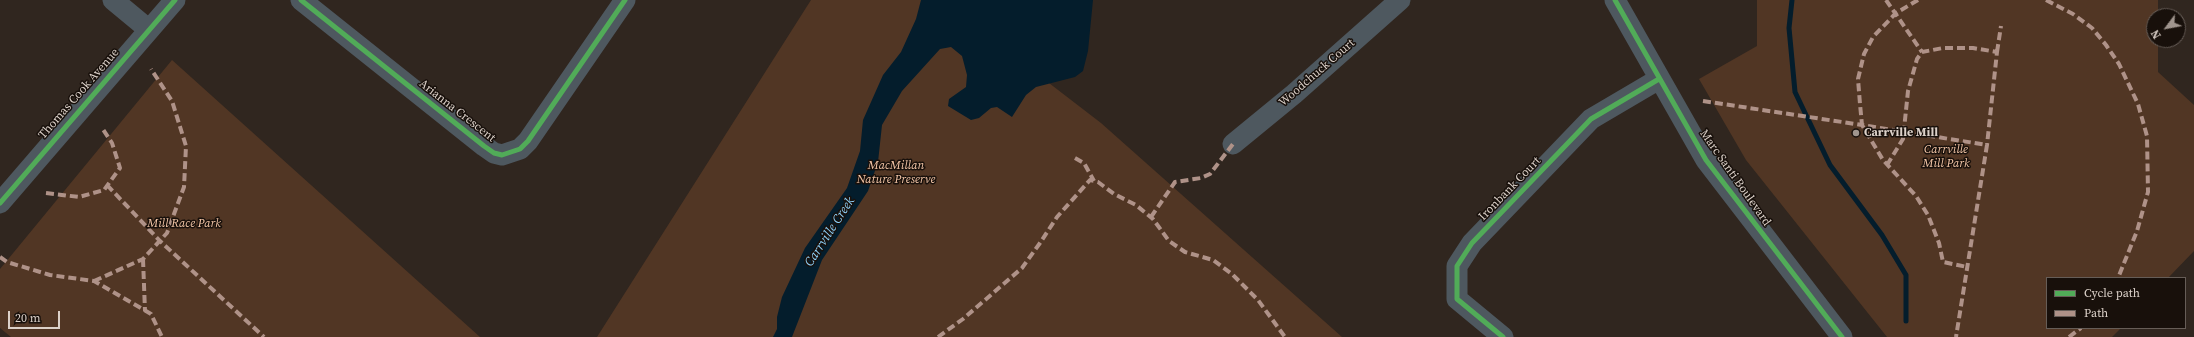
<!DOCTYPE html>
<style>
body{margin:0}
#map{position:relative;width:2194px;height:337px;overflow:hidden;background:#30261f;font-family:"Source Serif 4",serif}
canvas{display:block}
.legend{position:absolute;left:2046px;top:277px;width:140px;height:52px;box-sizing:border-box;background:#18100b;border:1px solid #665d57;margin:0;padding:5px 7px;list-style:none;font-size:12px;color:#dcd1c9}
.legend li{display:flex;align-items:center;gap:8px;height:20px}
.legend b{width:20px;border:1px solid #665d57}
.north{position:absolute;left:2146px;top:8px;width:40px;height:40px;box-sizing:border-box;background:#18100b;border:1px solid #665d57;border-radius:50%;rotate:238deg;font-size:11px;font-weight:700;line-height:16px;text-align:center;color:#dcd1c9}
.north::after{content:'';display:block;margin:auto;width:14px;height:18px;background:#a0958e;clip-path:polygon(50% 0,100% 100%,50% 72%,0 100%)}
.scale{position:absolute;left:8px;top:311px;width:52px;height:18px;box-sizing:border-box;border:2px solid #dcd1c9;border-top:0;padding-left:5px;font-size:12px;line-height:14px;white-space:nowrap;color:#dcd1c9;-webkit-text-stroke:3px #18100b;paint-order:stroke}
</style>
<div id="map">
<canvas width="2194" height="337"></canvas>
<ul class="legend">
<li><b style="height:5px;background:#51ab58"></b>Cycle path</li>
<li><b style="height:5px;background:#af9288"></b>Path</li>
</ul>
<div class="north">N</div>
<div class="scale">20 m</div>
</div>
<script>
const c = document.querySelector('canvas').getContext('2d');
c.lineJoin = 'round';
function fill(path, color) {
  c.fillStyle = color;
  c.fill(path, 'evenodd');
}
function toPath(rows) {
  const path = new Path2D();
  for (const r of rows) {
    path.moveTo(r[0], r[1]);
    for (let i = 2; i < r.length; i += 2) path.lineTo(r[i], r[i + 1]);
  }
  return path;
}
function trace(path, color, width, dash) {
  c.strokeStyle = color;
  c.lineWidth = width;
  c.lineCap = dash ? 'butt' : 'round';
  c.setLineDash(dash || []);
  c.stroke(path);
}
function write(font, color, halo, rows, align = 'center') {
  c.font = font + ' "Source Serif 4",serif';
  c.lineWidth = 3;
  c.setLineDash([]);
  c.textBaseline = 'middle';
  c.strokeStyle = halo;
  c.fillStyle = color;
  for (const [text, x, y, turn = 0] of rows) {
    c.save();
    c.translate(x, y);
    c.rotate((+turn || 0) * Math.PI / 180);
    c.textAlign = isNaN(turn) ? turn : align;
    if (halo) c.strokeText(text, 0, 0);
    c.fillText(text, 0, 0);
    c.restore();
  }
}
const green = toPath([
 [811,0,941,0,1101,123,1342,337,597,337],
 [1757,0,2158,0,2158,16,2154,16,2154,40,2158,40,2158,72,2194,105,2194,251,2168,278,2047,278,2047,328,2121,328,2112,337,1887,337,1746,160,1699,79,1757,46],
 [172,60,480,337,11,337,0,328,0,269]
]);
const water = toPath([
 [921,0,1093,0,1088,51,1083,71,1075,77,1036,87,1026,95,1012,117,997,107,991,108,979,118,971,120,948,106,949,99,966,87,967,75,962,56,951,47,940,49,902,91,882,125,878,162,868,191,822,260,792,337,773,337,777,329,777,317,782,297,805,248,847,188,860,151,863,120,883,75,901,52,916,19]
]);
const stream = toPath([
 [1792,0,1789,28,1795,92,1830,165,1882,235,1906,275,1906,321]
]);
const minor = toPath([
 [113,0,148,29],
 [301,0,484,146,494,153,502,155,520,149,528,141,625,0],
 [1615,0,1706,160,1842,337],
 [1233,144,1294,94,1400,0],
 [0,203,175,0],
 [1503,337,1457,299,1457,266,1472,243,1591,119,1659,79]
]);
const quiet = toPath([
 [1886,0,1922,52],
 [1918,0,1896,13,1873,37,1864,54,1858,79,1860,104,1862,125,1987,145,1956,337],
 [2046,0,2073,14,2092,28,2106,45,2119,64,2138,104,2147,136,2148,192,2137,231,2118,278],
 [1997,52,2001,26],
 [1703,101,1862,125,1883,160,1916,196,1928,215,1939,243,1943,262,1967,267],
 [1075,158,1084,163,1094,181],
 [1887,165,1903,139,1908,91,1917,59,1922,52,1943,48,1973,48,1997,52,1987,145],
 [107,185,160,241,264,337],
 [46,193,79,197,104,190,120,168,112,143,102,128],
 [1151,217,1175,182,1201,178,1210,174,1233,144],
 [0,257,7,262,50,275,94,281,151,314,162,337],
 [143,259,145,311],
 [94,281,143,259,167,233,184,187,186,146,172,101,151,69],
 [938,337,963,319,1022,268,1040,243,1057,217,1090,180,1098,182,1114,194,1136,205,1153,219,1169,241,1185,252,1213,260,1232,274,1258,300,1285,337],
 [2069,337,2081,328]
]);
const cycleway = toPath([
 [301,0,484,146,494,153,502,155,520,149,528,141,625,0],
 [1615,0,1706,160,1842,337],
 [0,203,175,0],
 [1503,337,1457,299,1457,266,1472,243,1591,119,1659,79]
]);
const markers = [
 [1856,133,4,"#a0958e"]
];
const streetNames = [
 ["Woodchuck Court",1317,73,-41],
 ["Thomas Cook Avenue",79,94,-49],
 ["Arianna Crescent",457,111,38],
 ["Marc Santi Boulevard",1735,178,55],
 ["Ironbank Court",1510,189,-46]
];
const poiNames = [
 ["Carrville Mill",1864,133]
];
const parkNames = [
 ["Carrville",1946,150],
 ["Mill Park",1946,164],
 ["MacMillan",896,166],
 ["Nature Preserve",896,180],
 ["Mill Race Park",184,224]
];
const waterNames = [
 ["Carrville Creek",830,232,-57]
];
fill(green, '#513624');
fill(water, '#041d2c');
trace(stream, '#041d2c', 5);
trace(minor, '#4e585f', 21);
trace(quiet, '#af9288', 4, [8, 4]);
trace(cycleway, '#51ab58', 5);
for (const [x, y, r, color] of markers) {
  const dot = new Path2D();
  dot.arc(x, y, r, 0, 2 * Math.PI);
  c.fillStyle = color;
  c.fill(dot);
  trace(dot, '#18100b', 1.5);
}
write('12px', '#dcd1c9', '#18100b', streetNames);
write('bold 12px', '#dcd1c9', '#18100b', poiNames, 'left');
write('italic 12px', '#f5c7a8', '#18100b', parkNames);
write('italic 13px', '#8ed2fb', '#18100b', waterNames);
</script>
